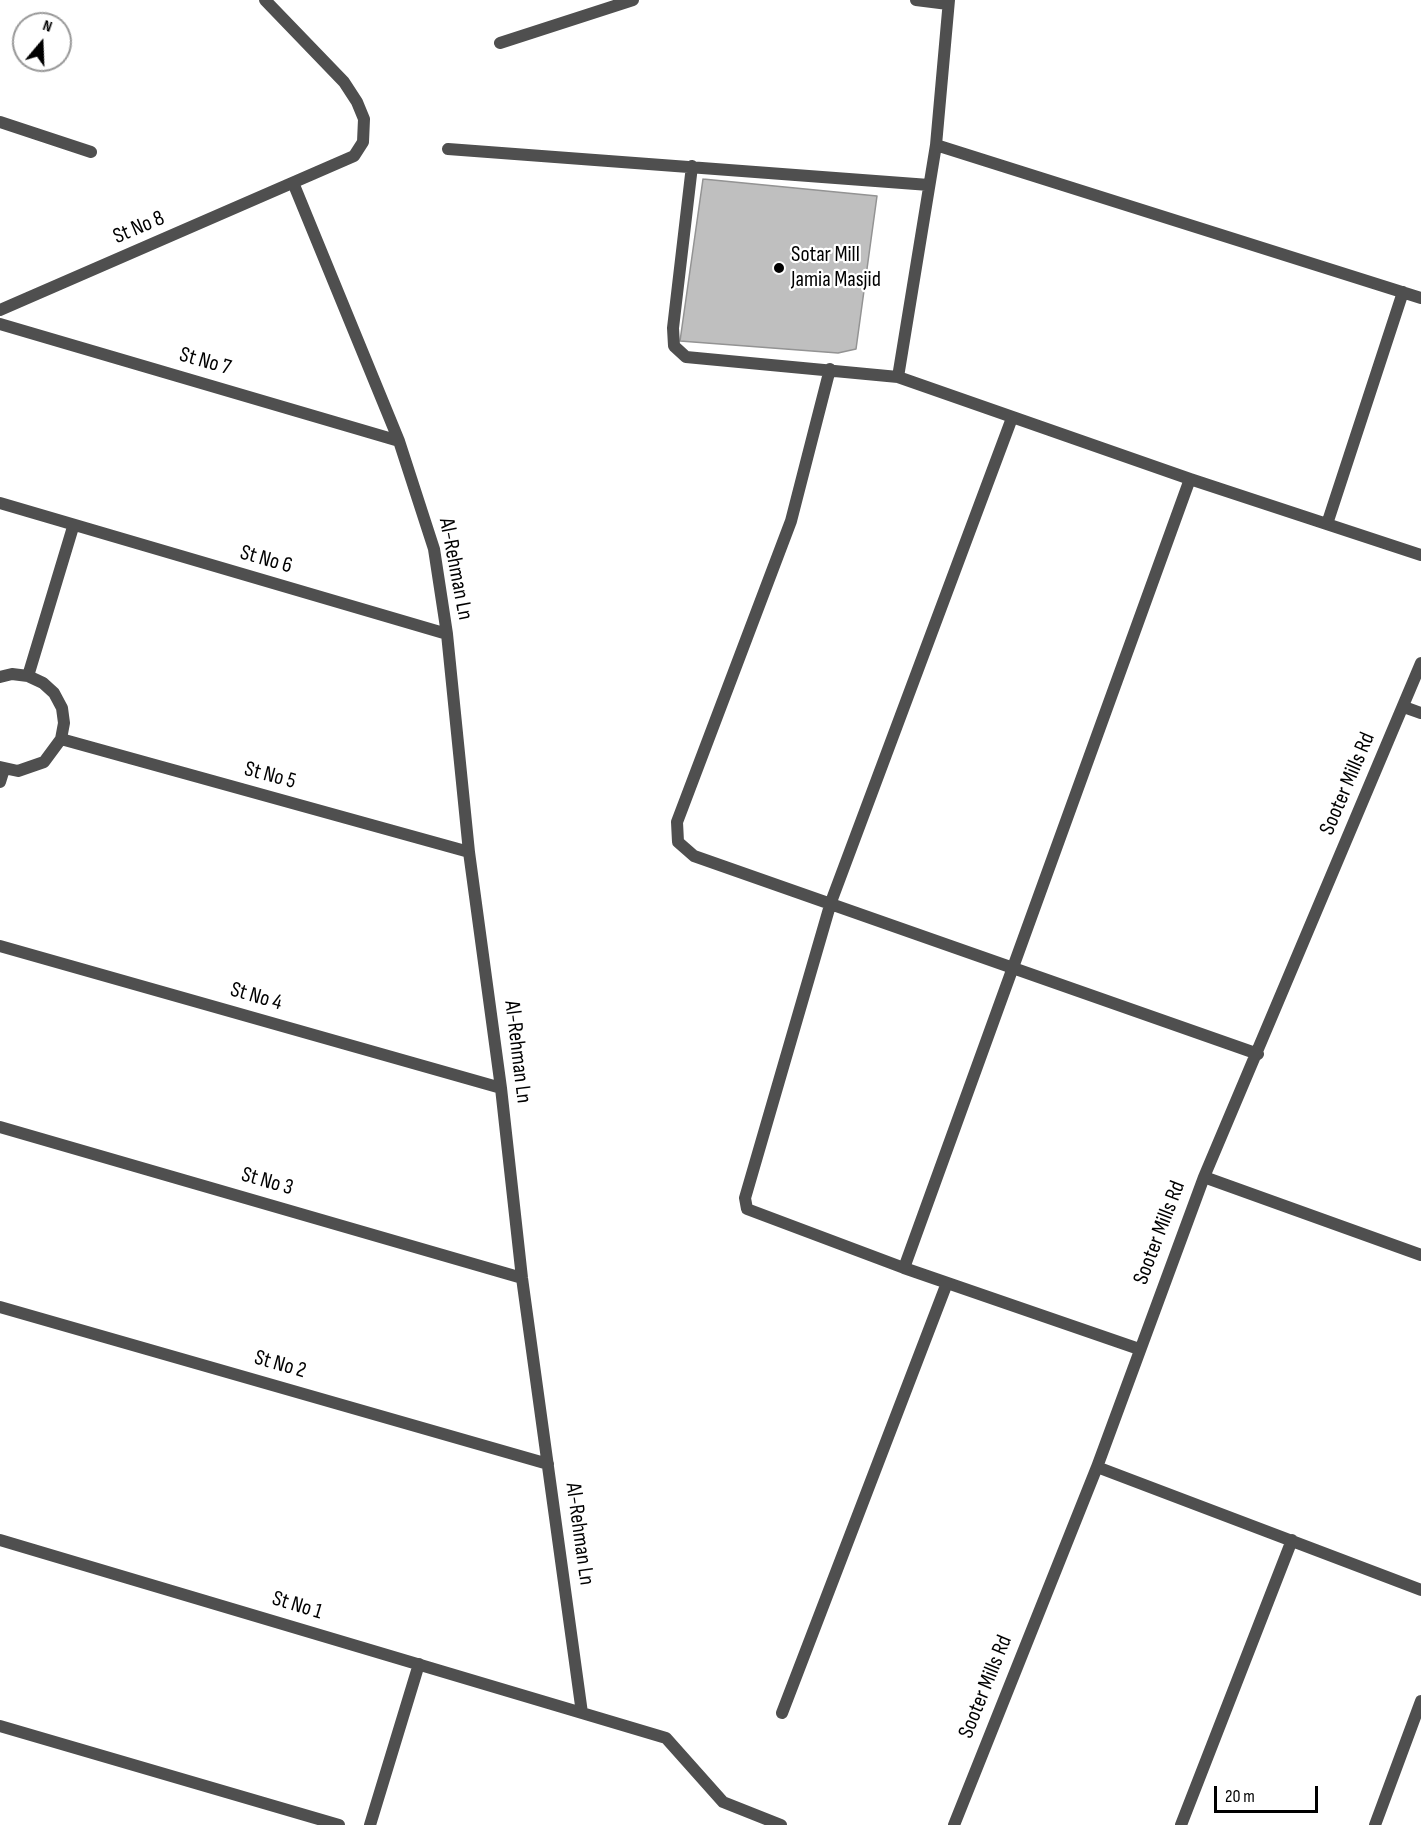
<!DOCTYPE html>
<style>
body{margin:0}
#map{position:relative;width:1421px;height:1825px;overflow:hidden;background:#fff;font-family:"Sofia Sans Condensed",sans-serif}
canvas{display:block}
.north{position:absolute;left:12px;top:12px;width:60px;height:60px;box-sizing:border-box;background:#fff;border:2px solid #999;border-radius:50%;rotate:19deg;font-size:16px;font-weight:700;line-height:24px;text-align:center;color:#000}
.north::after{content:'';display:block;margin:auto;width:21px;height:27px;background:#000;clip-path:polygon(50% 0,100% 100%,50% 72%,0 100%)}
.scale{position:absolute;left:1214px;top:1786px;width:104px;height:27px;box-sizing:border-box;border:3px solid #000;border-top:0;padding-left:8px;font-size:18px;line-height:21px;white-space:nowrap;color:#000;-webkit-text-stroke:4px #fff;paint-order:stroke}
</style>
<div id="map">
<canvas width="1421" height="1825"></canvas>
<div class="north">N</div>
<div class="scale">20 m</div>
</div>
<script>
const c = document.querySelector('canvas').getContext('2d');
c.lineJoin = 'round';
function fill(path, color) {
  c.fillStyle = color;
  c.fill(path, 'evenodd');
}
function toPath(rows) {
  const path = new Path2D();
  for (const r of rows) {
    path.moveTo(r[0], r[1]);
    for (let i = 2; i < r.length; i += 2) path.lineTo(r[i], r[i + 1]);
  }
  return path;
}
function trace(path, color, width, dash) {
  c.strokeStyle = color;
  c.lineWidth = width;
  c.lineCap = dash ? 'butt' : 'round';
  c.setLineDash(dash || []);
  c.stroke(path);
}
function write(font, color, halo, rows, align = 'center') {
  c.font = font + ' "Sofia Sans Condensed",sans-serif';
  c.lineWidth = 4.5;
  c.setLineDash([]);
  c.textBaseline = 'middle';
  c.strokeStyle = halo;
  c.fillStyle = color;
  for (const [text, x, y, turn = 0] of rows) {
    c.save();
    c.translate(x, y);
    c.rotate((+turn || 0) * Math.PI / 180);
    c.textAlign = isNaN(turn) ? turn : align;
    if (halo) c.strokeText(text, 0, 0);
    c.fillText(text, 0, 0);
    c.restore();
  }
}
const building = toPath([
 [703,179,877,196,856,349,838,353,680,341,703,179]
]);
const minor = toPath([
 [916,0,948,4],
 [949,0,936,145,898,377,1190,479,1421,555],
 [500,43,633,0],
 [0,122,91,152],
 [936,145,1421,298],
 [448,149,929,185],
 [692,166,673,328,674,346,686,357,898,377],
 [294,185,399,441,434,549,447,634,469,852,501,1088,522,1278,582,1713,666,1738,723,1802,781,1825],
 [0,310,354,156,363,142,364,119,357,102,344,82,265,0],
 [0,324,399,441],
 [830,369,791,521,677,822,678,842,694,856,1258,1054],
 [1012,418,831,902,745,1198,747,1209,904,1268,1139,1349],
 [0,503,447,634],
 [1327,524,1403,292],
 [28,676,73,527],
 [0,677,12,674,28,676,43,683,54,693,62,708,64,723,61,739,44,762,18,771,0,767],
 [1404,707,1421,713],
 [61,739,469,852],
 [0,782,4,769],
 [0,946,501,1088],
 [0,1127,522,1278],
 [1204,1177,1421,1255],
 [904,1268,1190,479],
 [0,1307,548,1464],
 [1097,1467,1421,1590],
 [0,1540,582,1713],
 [782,1713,947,1283],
 [0,1726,339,1825],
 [370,1825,419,1664],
 [954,1825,1097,1467,1204,1177,1421,663],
 [1181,1825,1292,1540],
 [1375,1825,1421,1701]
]);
const markers = [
 [779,268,6,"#000"]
];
const streetNames = [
 ["St No 8",139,228,-23],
 ["St No 7",205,362,16],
 ["St No 6",266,560,16],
 ["Al-Rehman Ln",455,569,79],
 ["St No 5",270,776,15],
 ["Sooter Mills Rd",1348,784,-67],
 ["St No 4",256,997,16],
 ["Al-Rehman Ln",517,1052,83],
 ["St No 3",267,1182,16],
 ["Sooter Mills Rd",1160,1233,-69],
 ["St No 2",280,1365,16],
 ["Al-Rehman Ln",579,1534,82],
 ["St No 1",297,1606,17],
 ["Sooter Mills Rd",986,1687,-68]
];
const poiNames = [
 ["Sotar Mill",791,255],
 ["Jamia Masjid",791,280]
];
fill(building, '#bfbfbf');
trace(building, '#939393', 1.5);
trace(minor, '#4f4f4f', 12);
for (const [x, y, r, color] of markers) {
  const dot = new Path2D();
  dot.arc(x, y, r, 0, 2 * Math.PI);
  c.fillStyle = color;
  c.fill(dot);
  trace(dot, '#fff', 2);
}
write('22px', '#000', '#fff', streetNames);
write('22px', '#000', '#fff', poiNames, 'left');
</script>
